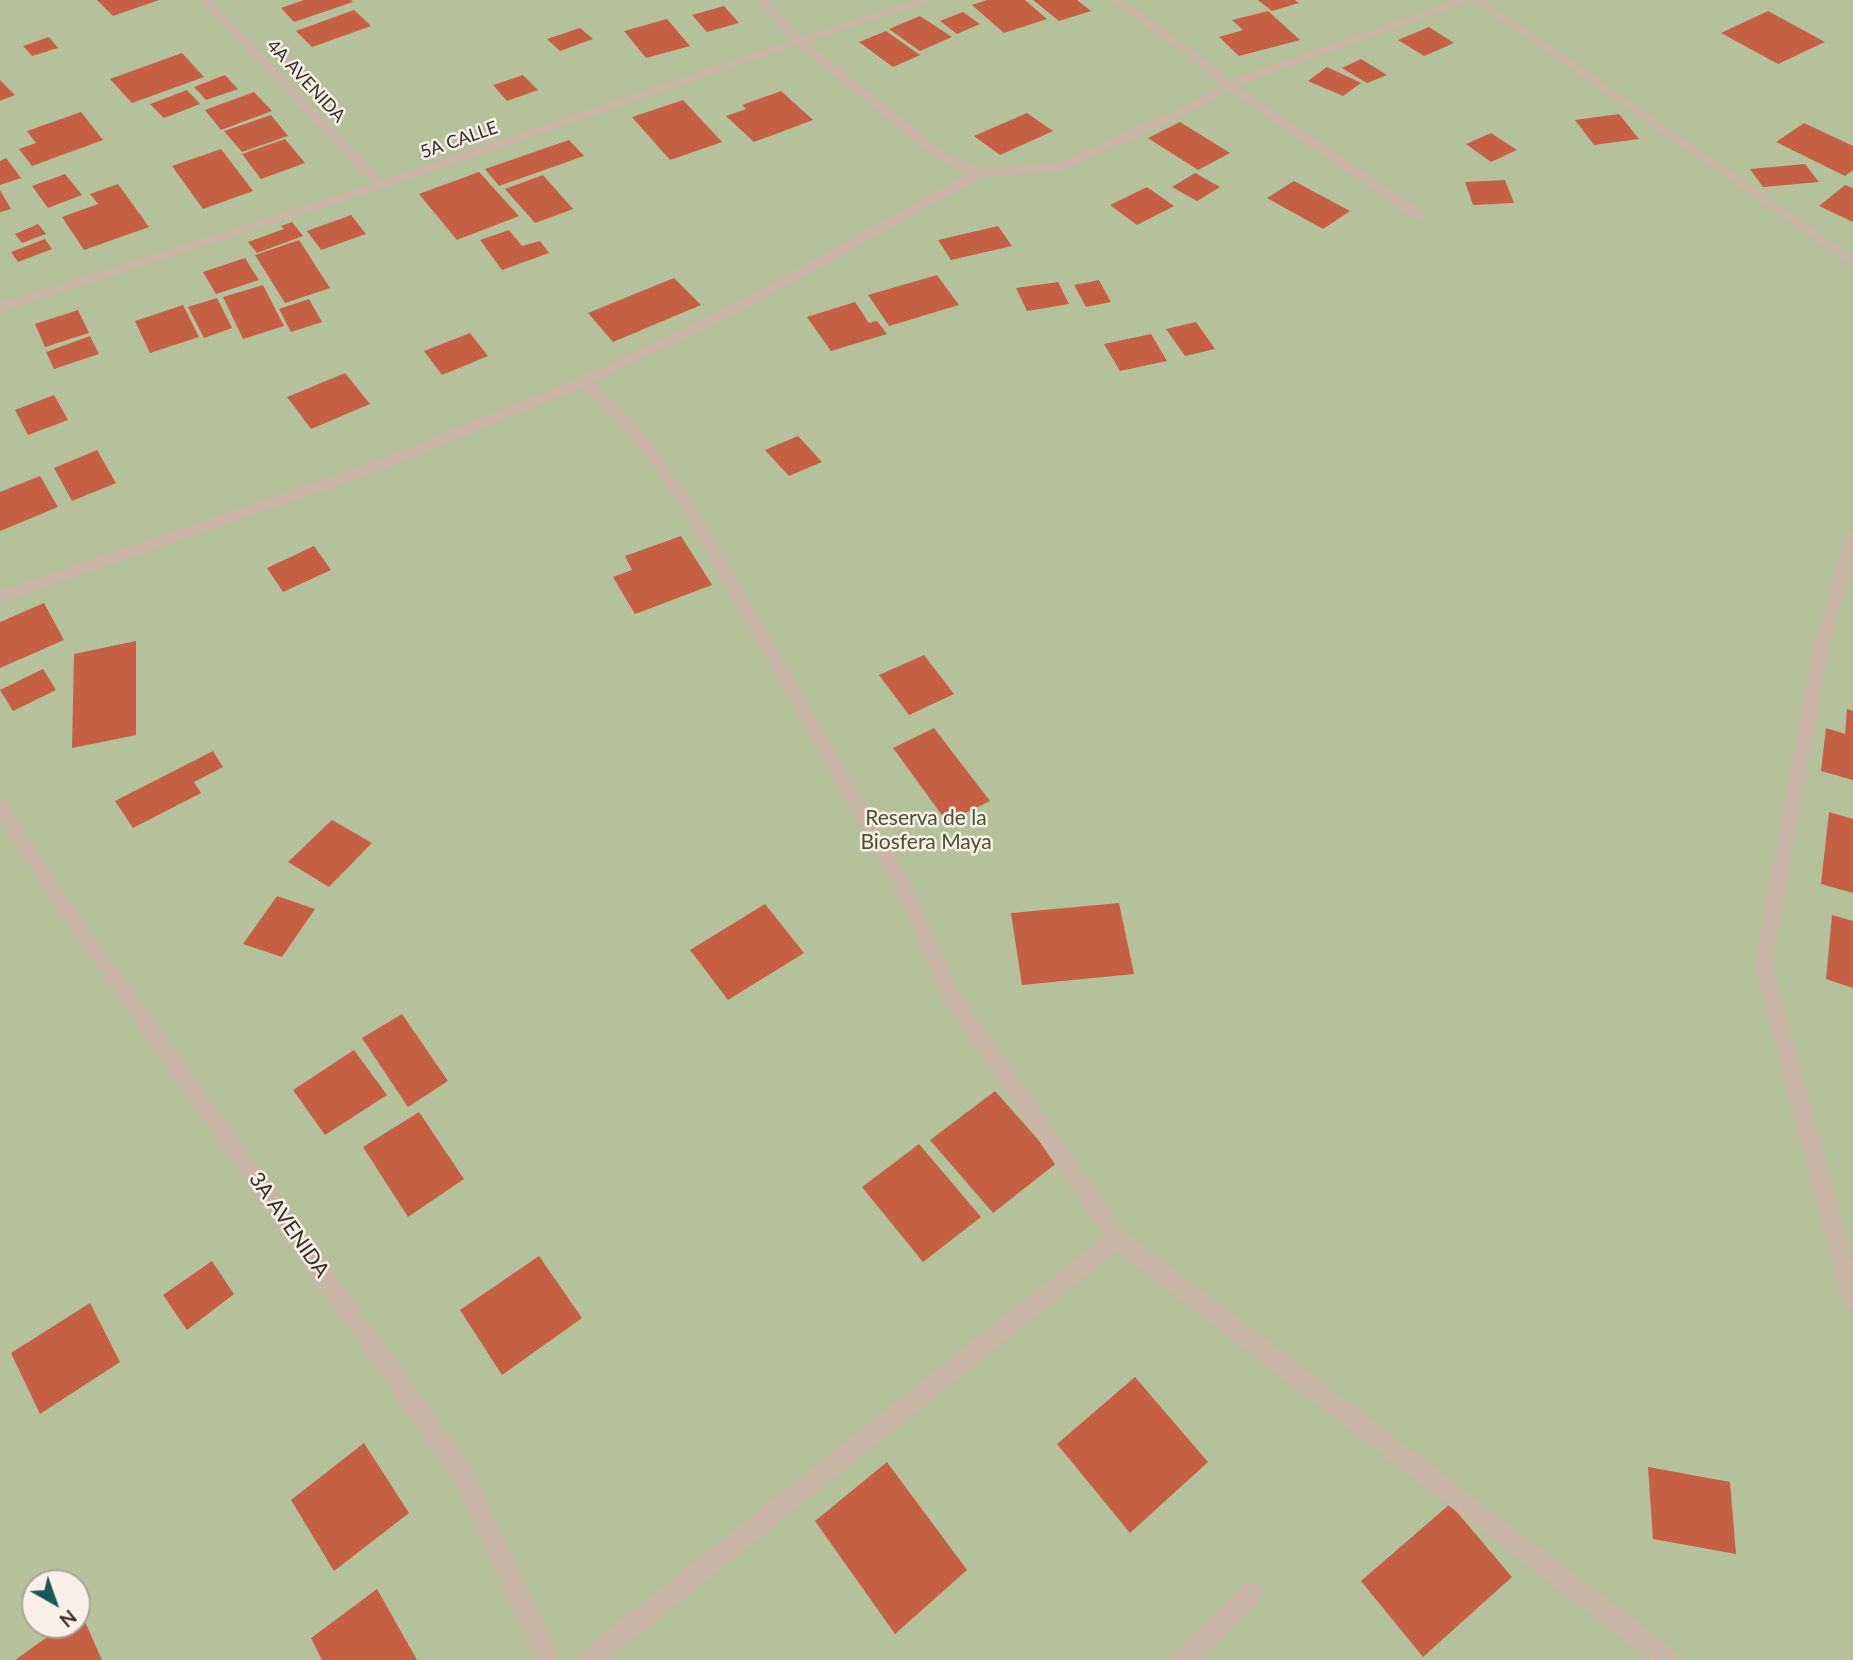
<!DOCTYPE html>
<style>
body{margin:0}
#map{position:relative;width:1853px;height:1660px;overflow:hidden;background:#f2e6db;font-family:Lato,sans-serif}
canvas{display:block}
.north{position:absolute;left:21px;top:1569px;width:70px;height:70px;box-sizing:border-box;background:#f9f0e7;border:2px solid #aba29a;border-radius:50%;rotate:140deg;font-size:19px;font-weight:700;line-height:28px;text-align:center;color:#362c27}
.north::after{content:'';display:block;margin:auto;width:24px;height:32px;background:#1d5658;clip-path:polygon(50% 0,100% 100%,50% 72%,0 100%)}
</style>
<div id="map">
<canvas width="1853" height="1660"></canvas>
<div class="north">N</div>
</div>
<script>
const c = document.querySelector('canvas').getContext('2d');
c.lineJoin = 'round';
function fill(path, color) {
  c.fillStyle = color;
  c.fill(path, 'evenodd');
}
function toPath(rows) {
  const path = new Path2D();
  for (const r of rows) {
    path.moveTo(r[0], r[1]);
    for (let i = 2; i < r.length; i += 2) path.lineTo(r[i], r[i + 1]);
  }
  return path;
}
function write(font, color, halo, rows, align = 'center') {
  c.font = font + ' Lato,sans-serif';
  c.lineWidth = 5;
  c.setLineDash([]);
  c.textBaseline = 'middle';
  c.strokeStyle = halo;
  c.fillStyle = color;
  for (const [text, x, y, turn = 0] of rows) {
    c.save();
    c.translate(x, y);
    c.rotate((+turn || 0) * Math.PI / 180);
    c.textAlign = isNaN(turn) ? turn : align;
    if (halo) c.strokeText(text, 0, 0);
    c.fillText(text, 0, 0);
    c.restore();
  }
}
const green = toPath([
 [0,0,1853,0,1853,1660,0,1660],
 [35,1583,77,1583,77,1625,35,1625]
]);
const building = toPath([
 [97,0,159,0,113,16],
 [304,0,351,0,353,2,294,22,281,8],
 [987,0,1025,0,1047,19,1004,33,972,5],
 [1033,0,1077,0,1091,11,1059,21],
 [1258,0,1295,0,1299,3,1272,11],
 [724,6,739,23,707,32,692,15],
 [354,10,371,26,312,47,296,31],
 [1268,11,1300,40,1239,56,1219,37,1243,30,1232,20],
 [1768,11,1825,42,1778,64,1721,33],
 [963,12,980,24,957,34,940,21],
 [920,16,952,37,920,51,889,29],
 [667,19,690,46,646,58,624,31],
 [1429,27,1454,43,1424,56,1398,40],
 [580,28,593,39,560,51,547,39],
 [886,31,920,55,893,67,859,42],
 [49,37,58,48,32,56,23,46],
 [182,53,204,77,132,103,110,79],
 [1361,59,1387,75,1367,83,1342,68],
 [1327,67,1361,83,1343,96,1308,81],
 [225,75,238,89,206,100,194,87],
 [523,75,538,90,507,101,493,85],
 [0,80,15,95,0,101],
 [187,90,200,104,164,118,150,104],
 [781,91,813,120,754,142,726,116,746,109,742,105],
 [254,92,272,111,221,130,205,110],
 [683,100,722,142,670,160,632,117],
 [81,112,103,140,32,166,19,149,36,143,27,131],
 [1027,113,1053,131,1000,155,974,136],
 [1619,114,1639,139,1594,145,1575,120],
 [271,115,288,136,242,152,224,131],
 [1180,122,1230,153,1198,170,1148,138],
 [1804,123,1853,146,1853,170,1845,176,1776,142],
 [1491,133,1517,150,1491,162,1466,144],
 [285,139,305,163,261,179,242,154],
 [569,140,584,156,499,186,485,169],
 [221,149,253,191,203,209,172,166],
 [6,158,21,178,0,185,0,161],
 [1805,164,1819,182,1763,187,1750,169],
 [479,172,519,216,457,240,419,194],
 [1195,173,1220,187,1197,201,1172,187],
 [65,174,82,195,48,208,32,186],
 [543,175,573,209,535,223,505,189],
 [1505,180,1514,203,1473,205,1465,182],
 [1294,181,1350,211,1323,229,1267,198],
 [118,184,149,227,84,250,62,217,98,204,90,194],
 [1845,185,1853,188,1853,222,1819,206],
 [1147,187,1174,206,1137,225,1110,205],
 [0,190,11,209,0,212],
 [351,215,366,234,321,250,307,231],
 [292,222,303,236,257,253,248,242,284,229,281,226],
 [38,224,46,234,22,243,15,234],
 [998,226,1012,246,951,260,938,240],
 [509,230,522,246,540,241,549,253,502,270,480,240],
 [45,239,52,249,18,262,11,252],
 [299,240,330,288,285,303,255,255],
 [245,258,259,280,216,294,203,272],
 [937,275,959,305,889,326,868,295],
 [674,278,701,305,613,342,588,313],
 [1099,280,1111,302,1086,307,1074,285],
 [1058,282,1069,304,1027,311,1016,288],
 [263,285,284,326,243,339,223,297],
 [217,298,232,328,204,338,188,307],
 [309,299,322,322,291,332,279,309],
 [855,302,869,323,877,321,887,334,831,351,807,317],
 [183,305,199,337,150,353,135,321],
 [78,310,89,333,45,347,35,324],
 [1196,322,1215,349,1185,356,1166,329],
 [470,333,488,356,442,375,424,351],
 [1151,334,1167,361,1120,371,1104,344],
 [90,336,99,354,54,369,46,352],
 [345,373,370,404,311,429,287,397],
 [54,395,68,420,28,435,15,410],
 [798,436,822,462,789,476,765,450],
 [97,450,116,483,72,501,54,468],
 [40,476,58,507,0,531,0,492],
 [681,536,712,585,635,614,613,577,632,570,625,556],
 [314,546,331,570,283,592,267,568],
 [44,603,64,640,0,668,0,622],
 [136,641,136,735,72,748,74,654],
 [924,655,954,694,909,715,879,675],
 [43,669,56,690,13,711,0,690],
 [1847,709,1853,711,1853,780,1821,771,1826,728,1845,734],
 [934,728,990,801,947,822,893,748],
 [213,751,223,767,194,782,201,793,133,828,115,801],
 [1829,812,1853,819,1853,893,1821,884],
 [332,820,372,843,329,887,288,862],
 [277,896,315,909,282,957,243,944],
 [1119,903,1134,974,1022,985,1011,913],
 [765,904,804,953,728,1000,690,950],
 [1832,915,1853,921,1853,988,1826,979],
 [402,1014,448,1081,408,1107,362,1038],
 [354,1050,387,1095,325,1135,293,1090],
 [995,1091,1058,1162,993,1213,930,1140],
 [419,1112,464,1179,408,1217,363,1147],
 [919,1144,981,1217,923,1262,862,1187],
 [539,1256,582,1318,502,1375,460,1310],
 [212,1261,234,1294,187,1330,163,1295],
 [90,1303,120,1362,40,1414,11,1353],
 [1135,1377,1208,1462,1130,1533,1057,1444],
 [364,1443,409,1513,334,1571,291,1500],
 [887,1462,967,1570,895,1634,815,1521],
 [1648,1467,1730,1482,1736,1554,1653,1539],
 [1450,1504,1512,1577,1423,1657,1361,1581],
 [377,1589,417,1660,322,1660,311,1638],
 [81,1613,102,1660,15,1660,64,1625,77,1625,77,1615]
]);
const minor = toPath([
 [200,0,212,0,382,180,792,40,756,0,768,0,801,37,916,0,934,0,807,42,945,153,981,169,1055,164,1190,103,1220,85,1187,55,1109,0,1122,0,1195,51,1230,80,1455,0,1484,0,1853,256,1853,266,1472,0,1237,86,1424,212,1424,218,1414,218,1228,90,1198,109,1061,171,982,177,747,308,593,382,640,429,687,493,911,884,957,989,1124,1231,1677,1652,1681,1660,1650,1660,1117,1251,607,1660,576,1660,580,1652,1104,1236,943,1000,897,892,677,501,630,435,582,387,385,469,0,603,0,591,375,461,579,378,737,302,969,173,937,159,797,45,384,188,0,312,0,303,372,184,200,0],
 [1853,531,1853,563,1829,646,1772,965,1853,1261,1853,1310,1846,1307,1842,1300,1754,965,1813,646,1845,536,1853,531],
 [0,799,6,801,61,889,469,1464,560,1660,536,1660,453,1480,49,899,0,821,0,799],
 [1251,1581,1259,1585,1263,1593,1259,1601,1199,1660,1170,1660,1174,1652,1243,1585,1251,1581]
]);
const farStreetnames = [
 ["4A AVENIDA",306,81,47],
 ["5A CALLE",459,140,-19]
];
const parkNames = [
 ["Reserva de la",926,818],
 ["Biosfera Maya",926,842]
];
const streetNames = [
 ["3A AVENIDA",289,1225,55]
];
fill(green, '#b5c19b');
fill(building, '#c66044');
fill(minor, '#cab6a7');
write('18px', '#362c27', '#f9f0e7', farStreetnames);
write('21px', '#47542b', '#f9f0e7', parkNames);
write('21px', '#362c27', '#f9f0e7', streetNames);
</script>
